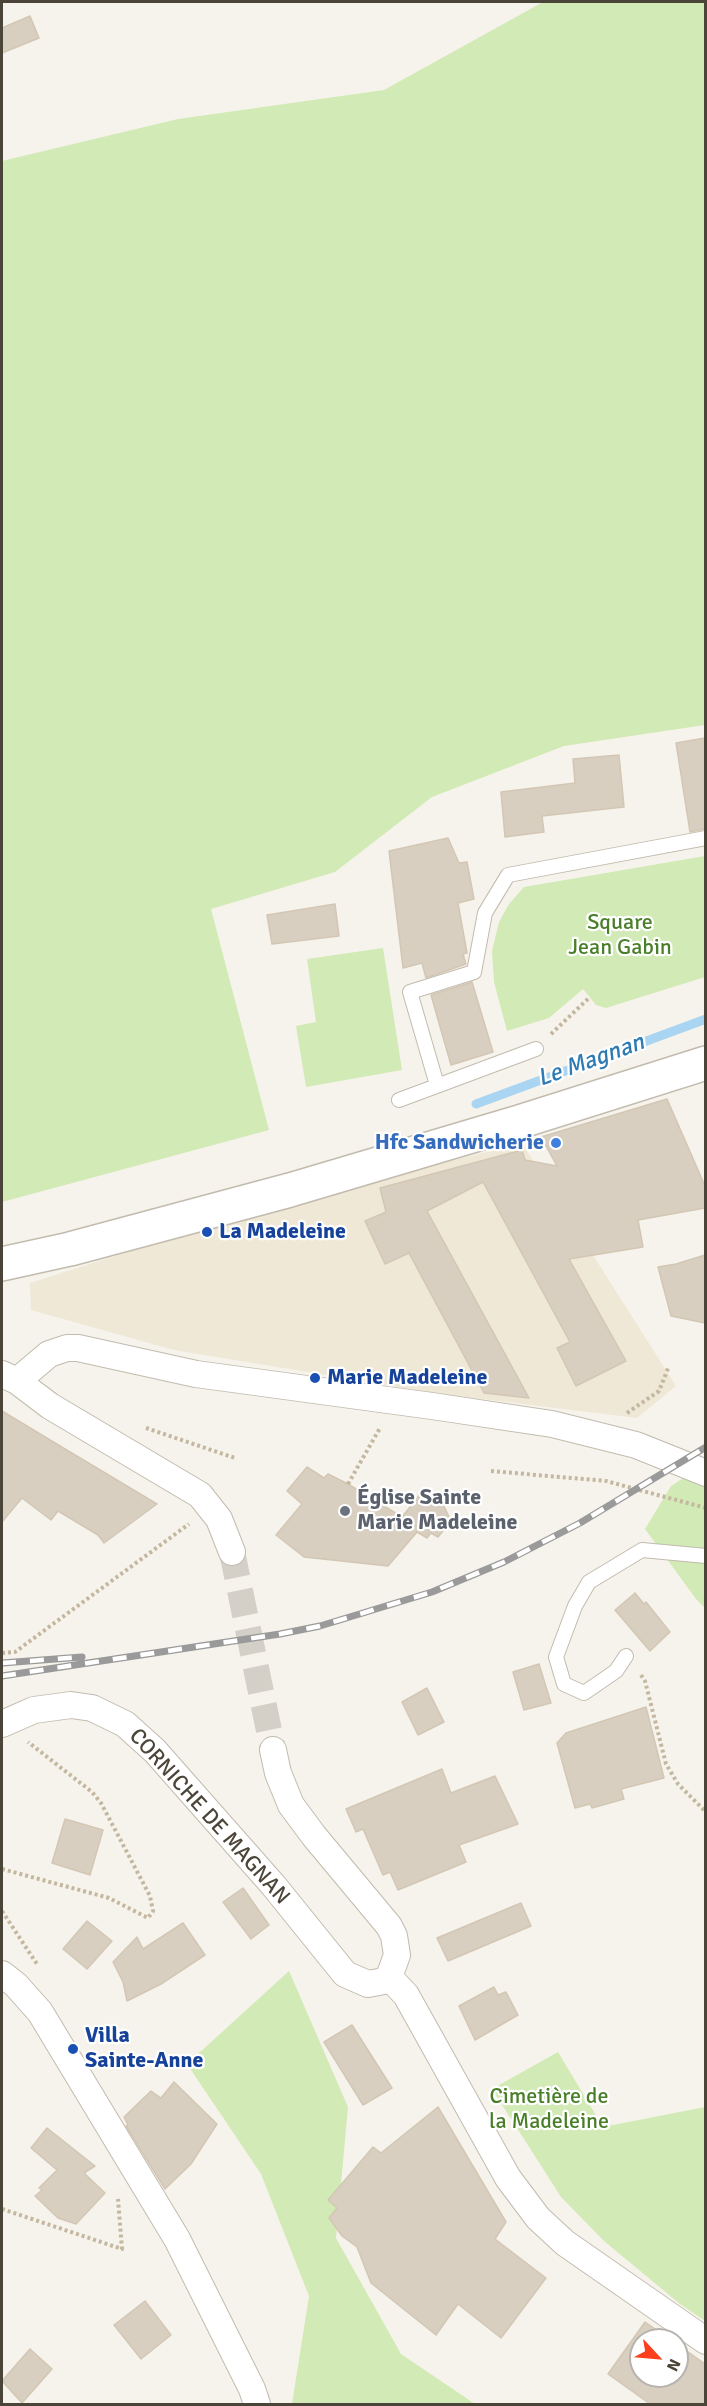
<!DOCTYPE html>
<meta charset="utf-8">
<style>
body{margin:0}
#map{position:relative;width:707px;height:2406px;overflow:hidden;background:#f6f3ec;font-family:Signika,sans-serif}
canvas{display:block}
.frame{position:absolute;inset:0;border:3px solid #4b4439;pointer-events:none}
.north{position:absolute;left:629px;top:2328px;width:60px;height:60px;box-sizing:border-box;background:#fff;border:2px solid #b7b4b0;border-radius:50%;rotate:116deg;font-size:16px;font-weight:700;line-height:24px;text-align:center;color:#4b4439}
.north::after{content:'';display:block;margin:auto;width:21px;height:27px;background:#fc3f1d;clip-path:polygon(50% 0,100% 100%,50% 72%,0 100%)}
</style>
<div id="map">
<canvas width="707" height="2406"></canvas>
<div class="frame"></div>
<div class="north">N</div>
</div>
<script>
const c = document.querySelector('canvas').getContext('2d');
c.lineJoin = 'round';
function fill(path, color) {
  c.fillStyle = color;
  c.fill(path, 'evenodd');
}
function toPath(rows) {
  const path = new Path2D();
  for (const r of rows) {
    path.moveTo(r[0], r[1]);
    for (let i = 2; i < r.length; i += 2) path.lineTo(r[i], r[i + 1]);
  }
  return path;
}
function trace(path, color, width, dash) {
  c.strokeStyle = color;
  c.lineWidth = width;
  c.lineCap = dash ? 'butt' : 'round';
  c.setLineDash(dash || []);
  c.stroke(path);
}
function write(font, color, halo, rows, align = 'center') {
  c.font = font + ' Signika,sans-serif';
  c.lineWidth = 4.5;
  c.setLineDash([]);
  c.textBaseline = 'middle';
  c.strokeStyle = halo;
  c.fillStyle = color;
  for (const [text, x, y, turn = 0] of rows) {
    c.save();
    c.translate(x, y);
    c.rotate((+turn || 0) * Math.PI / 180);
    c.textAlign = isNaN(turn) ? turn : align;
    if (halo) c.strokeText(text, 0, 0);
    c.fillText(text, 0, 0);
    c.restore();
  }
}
const education = toPath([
 [522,1143,676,1386,637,1418,441,1394,174,1350,31,1310,30,1283,269,1207]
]);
const green = toPath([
 [543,2,705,2,705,725,564,746,432,797,335,872,211,909,269,1130,2,1202,2,161,178,119,384,90],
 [705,856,705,977,606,1008,596,1005,583,989,549,1018,507,1031,494,982,492,951,499,922,509,904,524,887],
 [383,948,402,1070,306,1087,296,1026,316,1022,307,959],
 [705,1464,705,1608,696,1599,645,1529,671,1486],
 [289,1971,348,2107,336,2238,401,2354,475,2404,292,2404,309,2296,261,2174,187,2064],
 [558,2052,603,2127,705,2107,705,2321,680,2304,604,2241,561,2197,492,2089]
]);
const stream = toPath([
 [476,1104,706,1019]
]);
const building = toPath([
 [30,16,39,38,2,53,2,28,30,16],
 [705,738,705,829,690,832,676,743,705,738],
 [619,755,624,807,542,816,544,832,505,837,501,792,575,783,573,759,619,755],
 [448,838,459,863,467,862,474,899,458,903,467,953,463,954,466,964,426,978,422,963,403,968,389,851,448,838],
 [335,904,339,936,272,944,267,915,335,904],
 [472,982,493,1052,451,1065,431,995,472,982],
 [667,1099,705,1186,705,1208,638,1220,643,1247,569,1259,626,1361,576,1386,557,1348,570,1342,483,1182,427,1211,529,1398,484,1393,409,1253,385,1264,365,1221,386,1212,380,1188,522,1150,525,1160,557,1166,541,1137,667,1099],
 [705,1255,705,1323,671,1316,658,1267,676,1264,705,1255],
 [2,1411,60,1446,157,1504,104,1543,98,1535,58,1511,51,1520,22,1498,2,1522,2,1411],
 [307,1467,324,1478,328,1474,348,1484,402,1517,425,1488,441,1500,451,1521,438,1537,431,1533,427,1538,417,1532,388,1566,304,1557,276,1535,302,1504,287,1491,307,1467],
 [635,1593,644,1604,646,1602,670,1632,650,1651,615,1610,635,1593],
 [539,1664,551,1703,524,1710,513,1672,539,1664],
 [427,1688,444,1722,418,1735,402,1702,427,1688],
 [646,1707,664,1778,621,1789,624,1799,592,1808,590,1804,575,1808,557,1743,566,1733,646,1707],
 [442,1769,451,1793,495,1776,518,1824,459,1845,466,1862,398,1890,390,1872,383,1875,363,1829,356,1832,346,1809,442,1769],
 [65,1819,103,1830,90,1875,52,1863,65,1819],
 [243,1888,269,1925,251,1939,223,1902,243,1888],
 [521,1903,531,1926,448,1961,437,1938,521,1903],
 [87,1921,112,1941,87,1969,63,1949,87,1921],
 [183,1923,205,1955,161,1984,127,2001,123,1982,113,1962,137,1937,143,1949,183,1923],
 [494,1987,498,1995,506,1992,518,2015,475,2040,459,2006,494,1987],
 [352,2025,392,2088,363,2105,324,2042,352,2025],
 [174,2082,217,2124,191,2164,165,2189,126,2126,128,2125,124,2117,151,2091,161,2098,174,2082],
 [438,2107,506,2222,495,2239,546,2278,501,2338,458,2304,436,2335,371,2283,357,2247,342,2236,329,2218,337,2208,328,2200,373,2147,381,2153,438,2107],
 [47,2128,95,2166,84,2173,105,2193,76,2224,58,2218,35,2196,42,2190,39,2188,57,2170,31,2148,47,2128],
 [145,2301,171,2335,141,2359,114,2325,145,2301],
 [645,2322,671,2340,641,2340,641,2376,677,2376,677,2344,705,2364,705,2404,650,2404,608,2374,645,2322],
 [30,2349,52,2369,22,2403,2,2381,30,2349]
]);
const minorTunnel = toPath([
 [232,1552,273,1750]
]);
const path = toPath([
 [551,1034,590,997],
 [627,1413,659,1391,669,1366],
 [146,1428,235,1458],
 [491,1471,606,1481,706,1508],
 [348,1484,380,1428],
 [2,1653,15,1652,189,1524],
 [641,1675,645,1681,666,1764,678,1784,706,1812],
 [2,1869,109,1898,148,1918,153,1911,150,1896,101,1803,92,1792,28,1742],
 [2,1911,37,1964],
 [2,2209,122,2249,118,2199]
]);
const service = toPath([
 [437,1085,410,992,474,972,485,913,508,875,706,838],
 [399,1100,536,1049],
 [626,1656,616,1671,584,1693,564,1684,556,1657,575,1606,589,1582,642,1550,706,1556]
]);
const minor = toPath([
 [2,1374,17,1381,50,1406,200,1495,219,1519,232,1552],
 [17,1381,49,1354,67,1348,78,1348,196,1374,432,1406,552,1424,636,1445,706,1473],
 [2,1724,34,1710,71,1705,92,1708,125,1724,155,1751,274,1886,345,1974,368,1984,384,1981,389,1977],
 [273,1750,278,1773,291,1805,314,1836,389,1926,394,1936,397,1955,389,1977],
 [2,1974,16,1985,40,2012,177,2239,252,2389,257,2404],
 [389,1977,406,1995,508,2178,538,2218,565,2243,706,2341]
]);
const tertiary = toPath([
 [2,1264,70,1249,290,1190,519,1122,706,1063]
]);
const rail = toPath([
 [2,1663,82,1657],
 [2,1676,280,1634,320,1626,432,1592,504,1562,580,1523,706,1447]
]);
const markers = [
 [556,1143,6,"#3f7fe0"],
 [207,1232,6,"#1a4fb4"],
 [315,1378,6,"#1a4fb4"],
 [345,1511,6,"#6b7280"],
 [73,2049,6,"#1a4fb4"]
];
const parkNames = [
 ["Square",620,923],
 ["Jean Gabin",620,948],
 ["Cimetière de",549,2097],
 ["la Madeleine",549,2122]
];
const shopNames = [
 ["Hfc Sandwicherie",544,1143]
];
const transitNames = [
 ["La Madeleine",219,1232],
 ["Marie Madeleine",327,1378],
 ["Villa",85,2036],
 ["Sainte-Anne",85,2061]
];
const worshipNames = [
 ["Église Sainte",357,1498],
 ["Marie Madeleine",357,1523]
];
const streetNames = [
 ["CORNICHE DE MAGNAN",209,1817,48]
];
const waterNames = [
 ["Le Magnan",591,1061,-20]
];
fill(education, '#efe8d6');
fill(green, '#d2eab5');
trace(stream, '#a9d4f2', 9);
fill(building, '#d8cfc1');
trace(building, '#d3c7b4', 1.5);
trace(minorTunnel, '#d4d0c8', 26, [26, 13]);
trace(service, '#c2bbae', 16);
trace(minor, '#c2bbae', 28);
trace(tertiary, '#c2bbae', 36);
trace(path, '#c4b79f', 4, [3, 3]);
trace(service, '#fff', 14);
trace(minor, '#fff', 26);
trace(tertiary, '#fff', 33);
trace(rail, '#9a9a9a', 7);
trace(rail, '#fff', 4.5, [14]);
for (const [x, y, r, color] of markers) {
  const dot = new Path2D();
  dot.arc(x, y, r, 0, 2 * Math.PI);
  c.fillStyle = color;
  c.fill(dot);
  trace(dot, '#fff', 2);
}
write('22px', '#4a7f2a', '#fff', parkNames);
write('bold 22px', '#366cbe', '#fff', shopNames, 'right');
write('bold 22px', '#164399', '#fff', transitNames, 'left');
write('bold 22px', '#5b616d', '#fff', worshipNames, 'left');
write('22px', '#4b4439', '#fff', streetNames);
write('italic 24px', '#2e7ab2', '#fff', waterNames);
</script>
